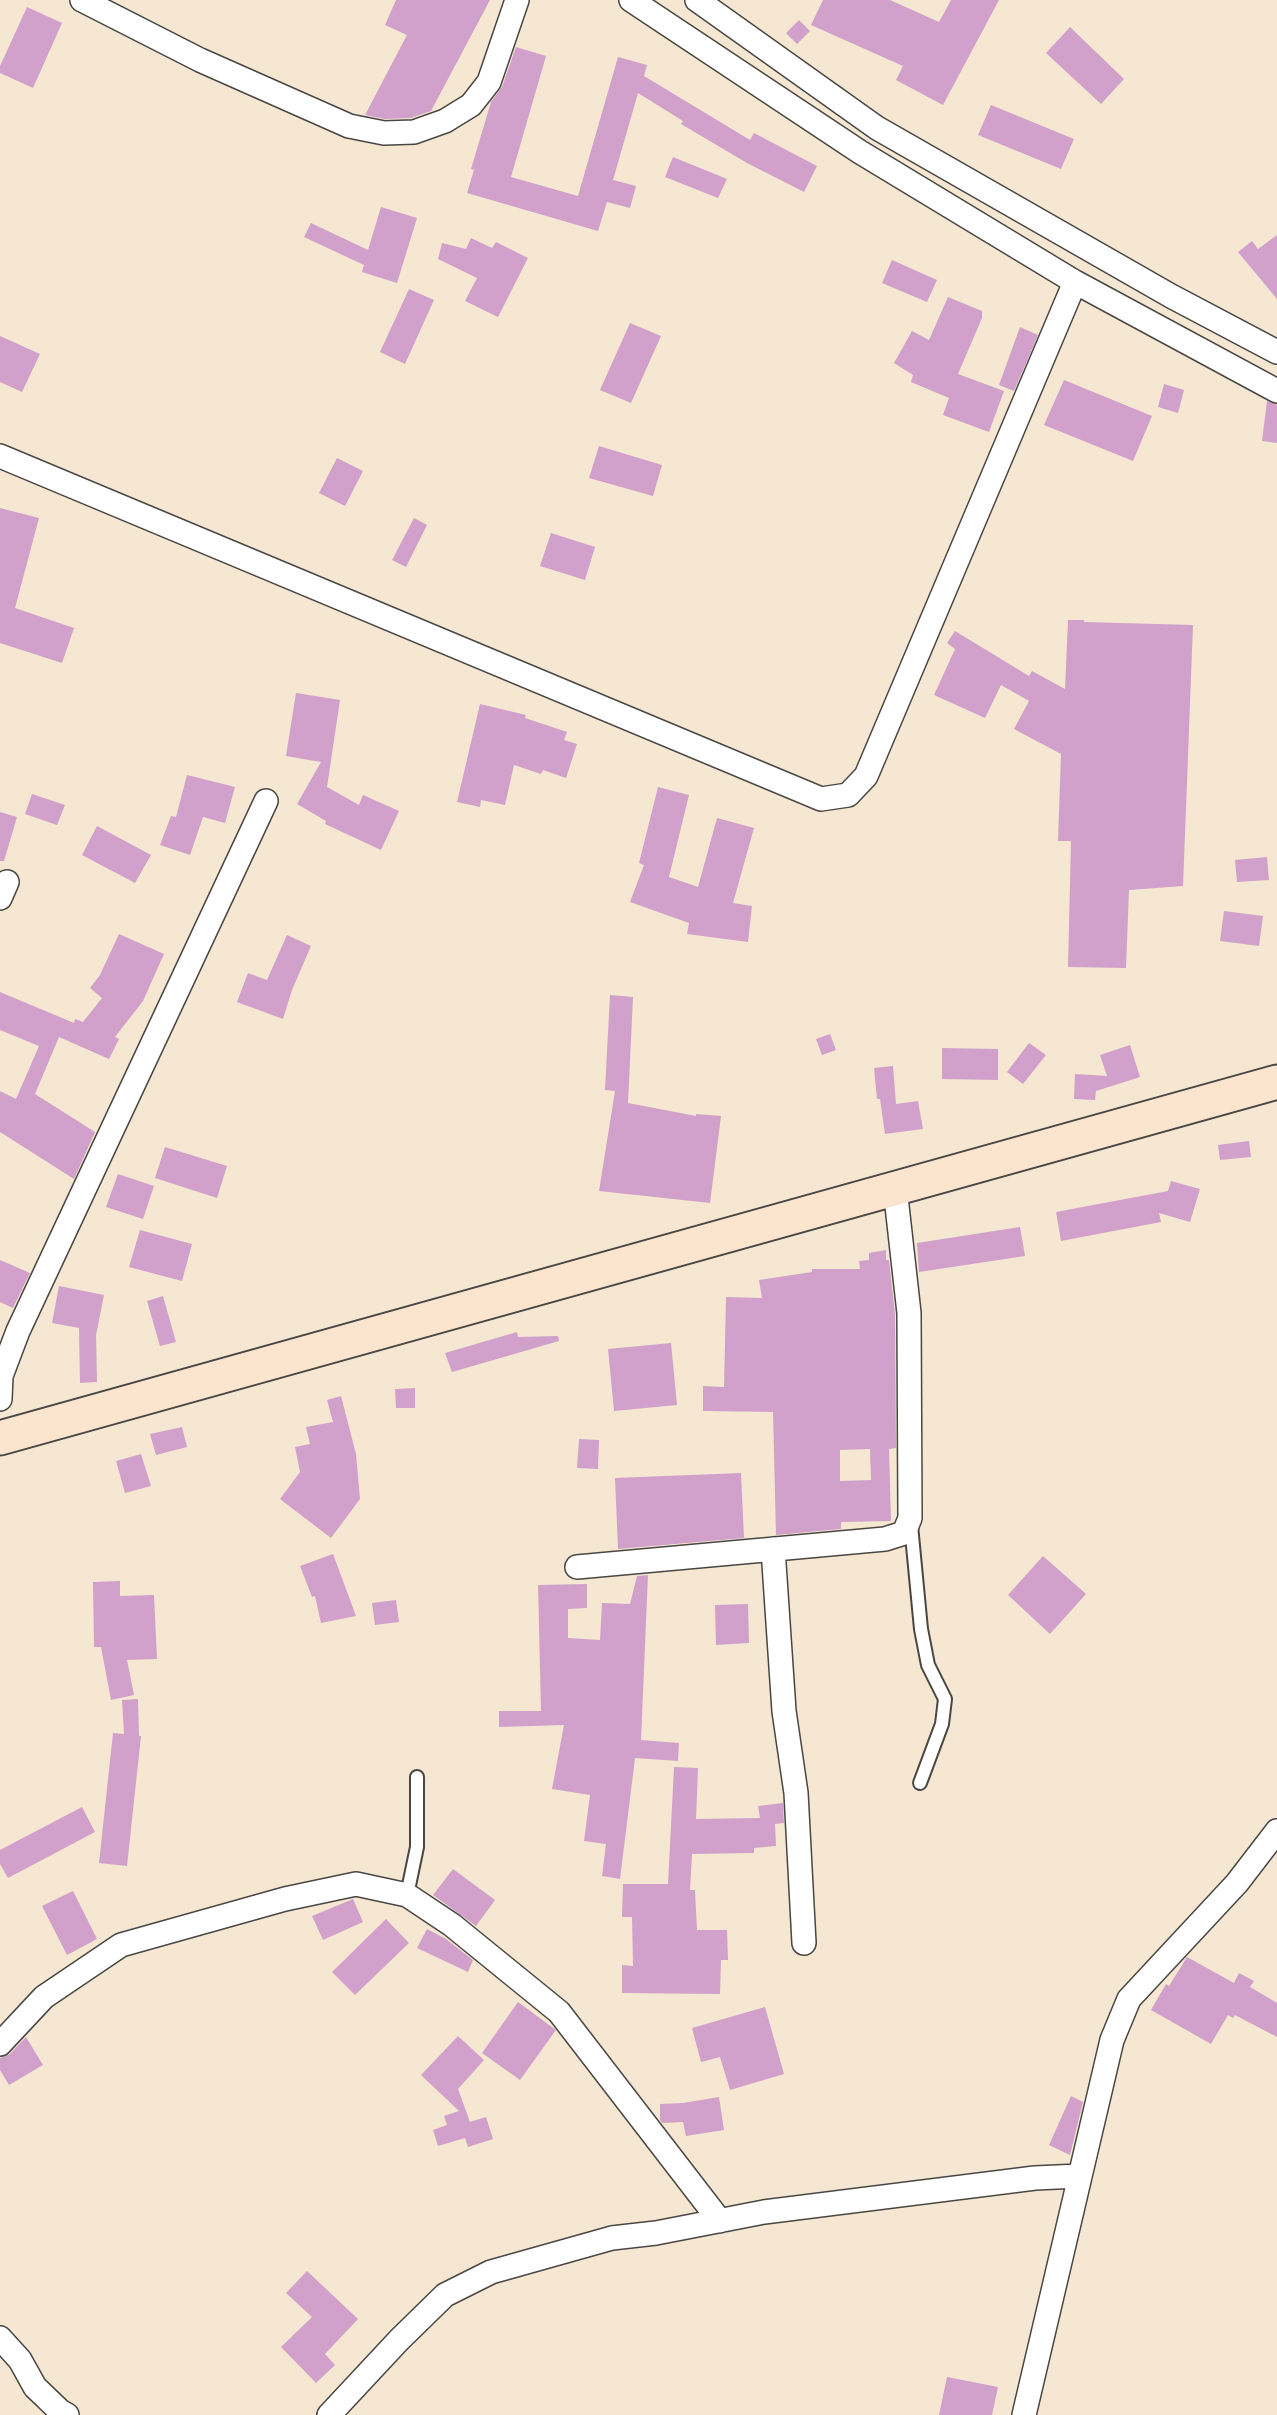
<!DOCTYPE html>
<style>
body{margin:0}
canvas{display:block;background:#f5e7d1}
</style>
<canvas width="1277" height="2415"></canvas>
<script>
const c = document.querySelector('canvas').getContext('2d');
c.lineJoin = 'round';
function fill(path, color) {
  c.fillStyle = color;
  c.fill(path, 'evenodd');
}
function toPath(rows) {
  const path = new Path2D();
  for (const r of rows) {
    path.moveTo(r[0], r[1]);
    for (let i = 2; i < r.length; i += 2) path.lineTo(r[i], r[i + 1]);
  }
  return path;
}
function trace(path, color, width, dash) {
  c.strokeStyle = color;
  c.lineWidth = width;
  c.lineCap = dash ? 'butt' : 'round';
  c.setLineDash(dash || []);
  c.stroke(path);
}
const building = toPath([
 [396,0,490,0,431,111,411,118,385,119,365,115,407,35,385,25],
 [823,0,890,0,939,22,951,0,999,0,943,105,896,80,903,66,811,25],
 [27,7,62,23,33,88,0,73,0,66],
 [799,20,810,31,797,44,786,33],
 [1070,27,1124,79,1101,104,1046,53],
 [516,47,546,56,511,177,578,196,618,57,647,65,644,76,750,140,754,133,817,166,804,192,747,163,681,124,683,121,638,93,613,180,636,186,630,208,607,202,598,231,467,193,474,170,471,169,491,102,502,87],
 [991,105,1074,139,1061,169,978,135],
 [673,157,727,179,718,198,665,177],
 [381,207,417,218,397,283,362,272,364,265,304,237,311,223,368,250],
 [1277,235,1277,299,1238,252,1252,241,1258,249],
 [471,238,492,248,496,242,528,258,498,317,465,301,477,278,438,259,442,243,466,249],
 [892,260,937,280,927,302,882,283],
 [409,289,434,300,405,364,380,352],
 [948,297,982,311,982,318,958,374,1004,391,989,432,943,415,949,398,911,382,913,375,894,363,912,331,929,340],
 [630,323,661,336,631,403,600,390],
 [1020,327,1038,335,1014,391,999,385],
 [0,336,40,354,22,392,0,382],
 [1064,380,1152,416,1133,461,1044,425],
 [1164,384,1184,390,1178,413,1158,407],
 [1267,401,1277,405,1277,443,1262,441],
 [599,446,662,465,653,496,589,478],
 [337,458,363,471,345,506,319,493],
 [0,508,39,518,15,608,74,628,62,663,0,643],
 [414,518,427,525,406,567,392,560],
 [551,533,595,547,585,580,540,566],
 [1068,620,1084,620,1084,622,1193,625,1183,886,1129,890,1126,968,1068,967,1071,841,1058,841,1061,754,1014,729,1029,701,1001,685,985,718,934,695,955,649,947,643,955,631,1029,676,1032,671,1065,689],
 [296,693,340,700,327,787,359,805,363,795,399,811,381,850,325,824,326,821,297,804,321,762,286,756],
 [480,704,526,715,525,718,567,732,564,740,577,744,566,778,543,770,541,774,514,765,505,805,481,800,480,807,457,802],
 [187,775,235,787,225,823,203,817,190,855,160,845,171,816,176,817],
 [658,787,689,795,669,877,698,887,717,818,754,828,733,903,752,906,748,942,687,934,689,923,630,902,644,865,639,863],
 [32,794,65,805,57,825,25,814],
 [0,812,17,817,4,861,0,861],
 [97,826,151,855,135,883,82,855],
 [1267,857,1269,880,1237,882,1235,860],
 [1224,911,1263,916,1259,946,1220,941],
 [119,934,164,954,143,1001,115,1037,119,1039,109,1059,59,1037,35,1094,95,1132,74,1179,0,1132,0,1091,16,1099,39,1046,0,1030,0,992,74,1023,75,1019,83,1022,102,998,90,988,100,975],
 [287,935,311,946,292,990,283,1019,237,1002,248,973,267,980],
 [610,995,633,997,628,1103,696,1116,696,1114,721,1116,710,1203,599,1191,615,1091,605,1090],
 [830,1034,836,1050,822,1055,816,1039],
 [1029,1043,1046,1055,1023,1084,1007,1072],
 [1130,1045,1140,1077,1096,1091,1095,1100,1074,1099,1075,1074,1107,1076,1100,1055],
 [942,1048,998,1049,998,1080,942,1079],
 [893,1066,896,1104,918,1101,923,1129,885,1134,880,1099,877,1099,874,1068],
 [1249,1141,1251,1157,1220,1160,1218,1145],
 [165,1147,227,1166,217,1198,155,1178],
 [118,1174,154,1186,143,1219,106,1207],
 [1171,1181,1200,1189,1190,1222,1159,1213,1161,1222,1061,1241,1056,1212,1168,1191],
 [1020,1227,1025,1256,919,1272,917,1243],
 [140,1230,192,1244,182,1281,129,1267],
 [886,1250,886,1260,889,1260,895,1314,896,1448,889,1449,891,1521,841,1522,841,1529,776,1535,773,1412,703,1411,703,1386,724,1387,726,1297,762,1298,759,1280,812,1272,812,1269,860,1269,859,1261,869,1260,869,1253],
 [870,1449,871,1480,840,1481,840,1450],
 [0,1260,30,1273,13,1308,0,1302],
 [59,1286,104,1295,96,1335,97,1382,80,1383,79,1328,52,1323],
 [163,1296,176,1342,160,1346,147,1301],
 [517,1332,518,1337,558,1336,559,1341,452,1372,445,1353],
 [671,1343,677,1405,614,1411,608,1349],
 [415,1388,415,1408,396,1408,395,1389],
 [341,1396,356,1454,360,1499,331,1538,280,1499,300,1472,295,1447,310,1444,306,1427,333,1422,327,1400],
 [182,1427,187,1447,156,1455,150,1434],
 [579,1439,599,1440,598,1469,577,1468],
 [141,1454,151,1486,125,1493,116,1461],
 [741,1473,744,1538,618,1549,615,1478],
 [333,1554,356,1616,321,1623,315,1596,312,1597,300,1566],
 [1043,1556,1086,1594,1050,1634,1008,1595],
 [648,1575,641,1740,679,1743,678,1761,635,1758,620,1879,602,1876,606,1844,584,1841,590,1795,552,1789,564,1725,499,1727,499,1711,541,1711,538,1585,587,1584,587,1608,568,1609,568,1638,600,1640,602,1603,630,1604,637,1576],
 [120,1581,120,1596,154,1595,157,1659,127,1660,134,1695,111,1700,101,1647,94,1647,93,1582],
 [396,1600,399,1622,375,1625,372,1603],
 [748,1604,749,1643,716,1645,715,1605],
 [138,1699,139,1736,141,1736,127,1866,99,1863,113,1733,124,1734,122,1700],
 [674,1767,698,1768,696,1819,760,1818,758,1806,783,1803,784,1823,775,1824,776,1846,754,1848,754,1853,692,1854,690,1890,695,1890,697,1930,727,1930,728,1960,721,1960,720,1994,622,1993,622,1965,633,1966,632,1917,622,1917,623,1884,668,1884],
 [82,1807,95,1832,8,1878,0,1864,0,1850],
 [453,1869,495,1900,476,1926,433,1895],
 [73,1891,97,1939,67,1955,42,1906],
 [353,1899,363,1922,323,1940,312,1916],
 [386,1919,409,1943,355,1995,332,1972],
 [427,1929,446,1939,473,1960,468,1972,417,1948],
 [1187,1957,1234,1983,1239,1973,1254,1981,1250,1987,1277,2003,1277,2037,1235,2015,1233,2018,1228,2015,1211,2044,1151,2010,1166,1984,1169,1986],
 [518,2002,556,2030,520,2080,482,2053],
 [765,2007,784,2074,730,2090,720,2057,701,2062,692,2028],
 [458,2036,484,2060,458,2089,470,2122,486,2117,493,2139,468,2147,465,2138,438,2146,433,2130,447,2125,444,2116,459,2111,421,2075],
 [26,2037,43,2065,9,2085,0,2070,0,2058,10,2054],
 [1071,2096,1083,2102,1070,2155,1049,2145],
 [719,2097,724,2130,686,2136,683,2122,662,2123,660,2120,660,2104,683,2103],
 [307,2271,358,2319,325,2354,335,2365,316,2383,281,2347,312,2317,286,2293],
 [947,2377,998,2387,992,2415,939,2415]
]);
const service = toPath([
 [911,1525,921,1629,928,1665,945,1699,942,1724,920,1783],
 [407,1895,417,1847,417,1777]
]);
const minor = toPath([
 [82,0,200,60,349,126,384,133,414,132,445,121,471,105,489,82,517,0],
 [631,0,860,152,1075,282,1277,391],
 [697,0,877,128,1171,296,1277,352],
 [0,456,821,799,848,795,866,776,1075,282],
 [0,898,7,882],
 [0,1399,1,1376,18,1331,266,801],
 [773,1549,784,1711,796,1793,804,1943],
 [577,1567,885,1539,904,1533,910,1518,909,1313,895,1188],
 [0,2044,44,1997,121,1945,285,1899,356,1884,407,1895,452,1925,559,2012,720,2221],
 [0,2338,20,2360,35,2387,60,2411,67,2415],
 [329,2415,399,2340,445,2295,491,2272,612,2238,656,2233,764,2212,1035,2178,1079,2176],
 [1024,2415,1112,2040,1129,1999,1237,1883,1277,1831]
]);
const secondary = toPath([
 [0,1438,1277,1082]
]);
fill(building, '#d1a1cb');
trace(service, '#494744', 16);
trace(minor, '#494744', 26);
trace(secondary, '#494744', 37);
trace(service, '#fff', 12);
trace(minor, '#fff', 23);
trace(secondary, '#fbe5cf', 33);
</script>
